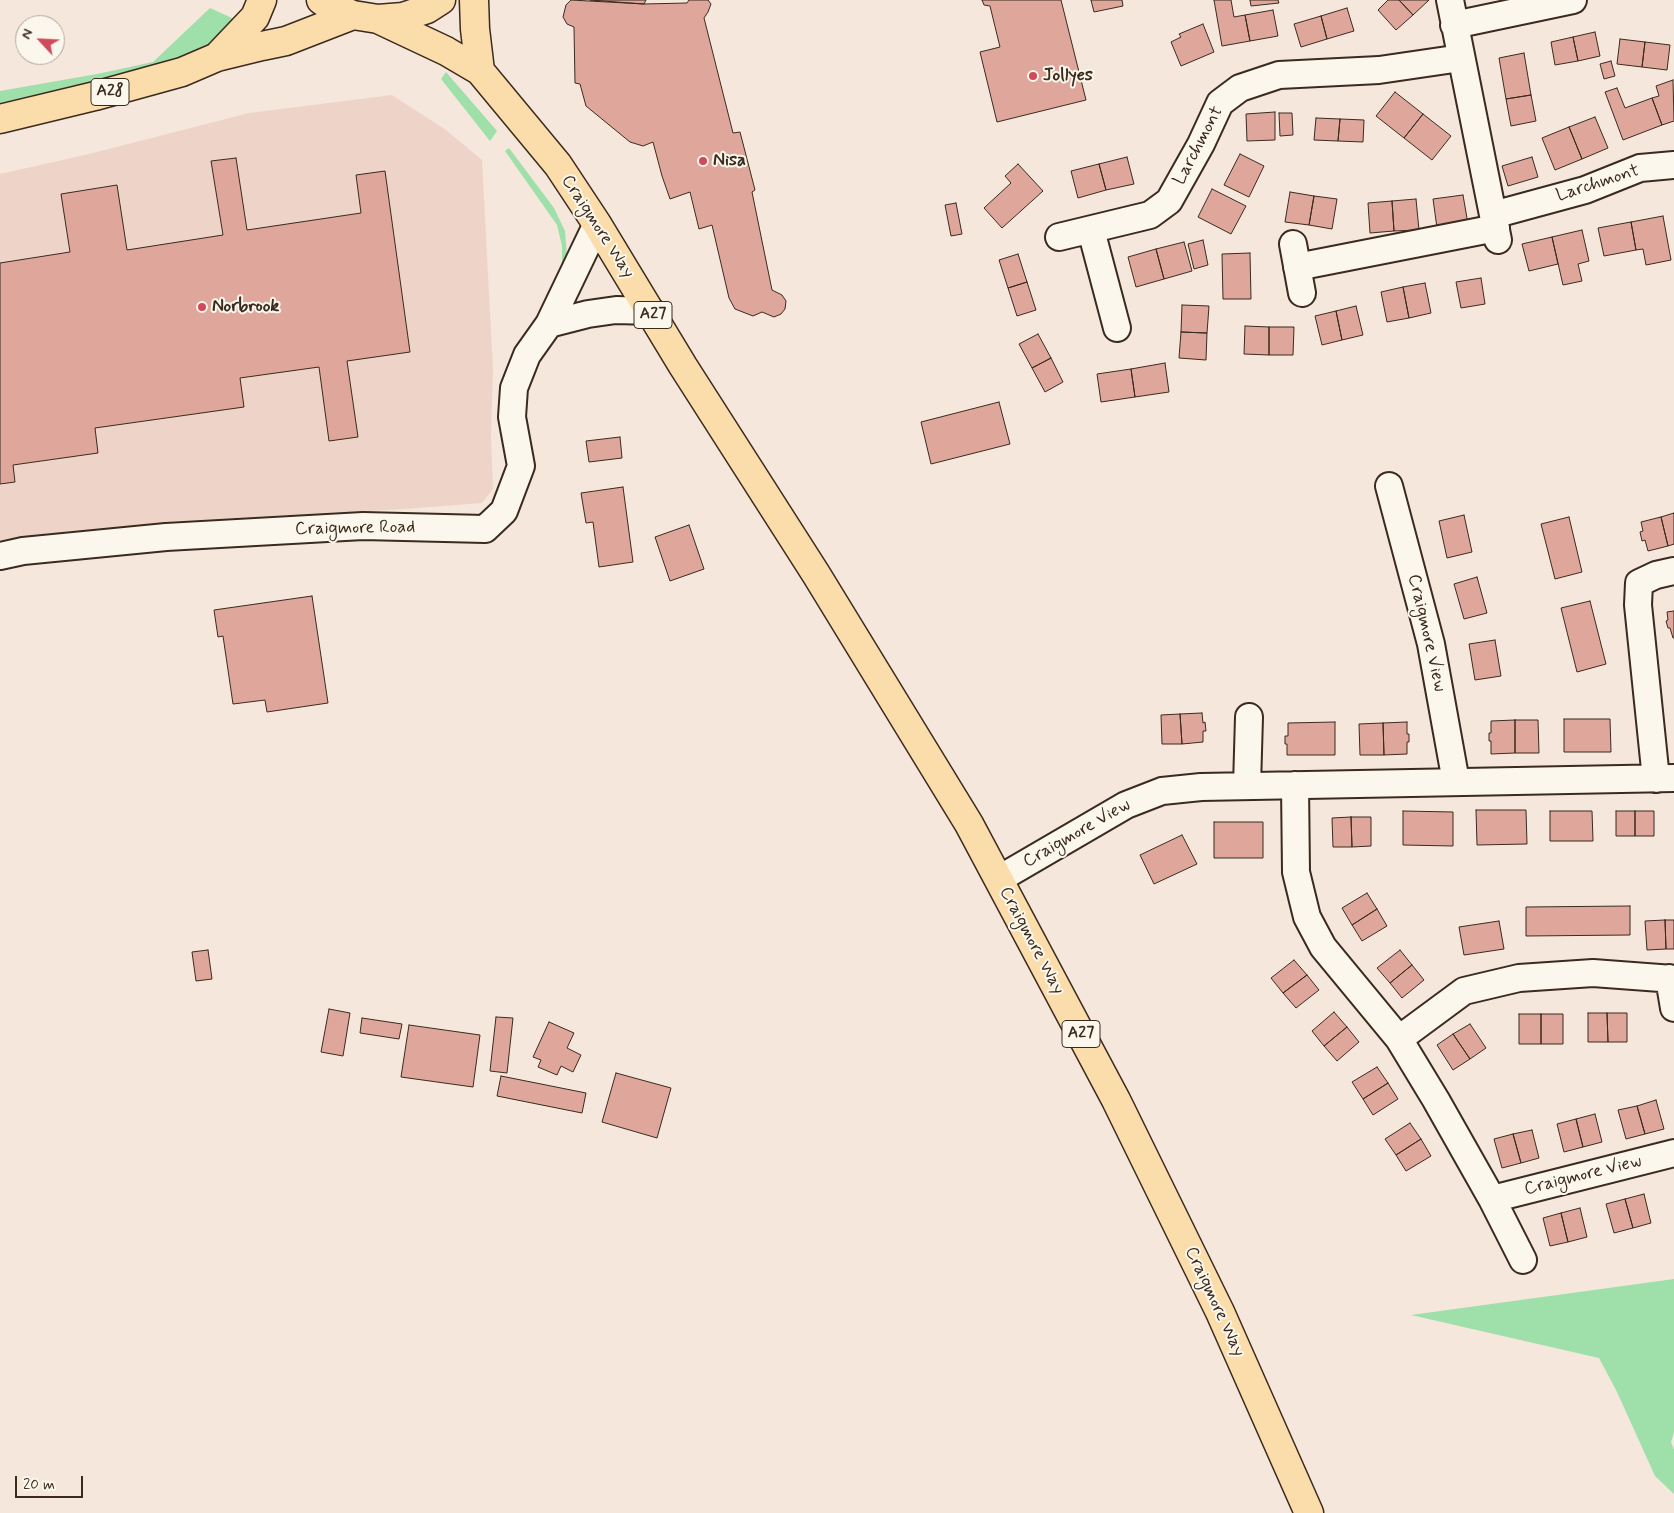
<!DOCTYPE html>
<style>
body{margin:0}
#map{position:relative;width:1674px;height:1513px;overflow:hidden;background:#f5e7dc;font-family:Mynerve,sans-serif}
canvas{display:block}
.north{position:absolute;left:15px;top:15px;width:50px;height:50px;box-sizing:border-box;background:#fbf7ec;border:1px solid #aea59a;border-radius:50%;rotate:295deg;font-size:14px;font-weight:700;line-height:20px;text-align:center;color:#3b2a1e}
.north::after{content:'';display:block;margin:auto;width:18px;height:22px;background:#d1495b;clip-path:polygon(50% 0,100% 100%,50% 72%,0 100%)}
.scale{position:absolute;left:15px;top:1476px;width:68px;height:22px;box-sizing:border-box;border:2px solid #3b2a1e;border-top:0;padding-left:6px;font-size:15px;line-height:18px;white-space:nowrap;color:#3b2a1e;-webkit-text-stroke:4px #fbf7ec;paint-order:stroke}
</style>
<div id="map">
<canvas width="1674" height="1513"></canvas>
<div class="north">N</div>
<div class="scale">20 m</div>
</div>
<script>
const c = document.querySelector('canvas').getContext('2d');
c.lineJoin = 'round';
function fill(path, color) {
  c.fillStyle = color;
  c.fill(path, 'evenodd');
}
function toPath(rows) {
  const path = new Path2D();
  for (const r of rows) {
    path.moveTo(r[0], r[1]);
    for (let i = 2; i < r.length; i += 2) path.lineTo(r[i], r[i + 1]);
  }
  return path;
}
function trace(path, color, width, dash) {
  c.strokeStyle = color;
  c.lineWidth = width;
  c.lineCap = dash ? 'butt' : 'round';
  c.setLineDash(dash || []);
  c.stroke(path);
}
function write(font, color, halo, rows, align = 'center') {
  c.font = font + ' Mynerve,sans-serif';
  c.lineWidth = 4;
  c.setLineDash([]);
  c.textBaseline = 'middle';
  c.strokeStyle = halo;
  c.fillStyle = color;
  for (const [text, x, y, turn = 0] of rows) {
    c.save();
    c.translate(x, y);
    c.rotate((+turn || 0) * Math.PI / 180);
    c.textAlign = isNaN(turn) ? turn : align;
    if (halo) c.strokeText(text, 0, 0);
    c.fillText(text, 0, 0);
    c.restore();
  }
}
const built = toPath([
 [392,95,446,130,482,160,493,369,491,436,493,489,482,503,405,509,179,521,15,539,0,543,0,174,89,154,249,113]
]);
const green = toPath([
 [210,8,234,19,222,37,189,56,148,70,0,103,0,91,97,74,153,62],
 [446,72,497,131,490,141,441,79],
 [509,148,554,208,565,231,567,257,562,271,562,246,557,225,505,151],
 [1674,1279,1674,1432,1671,1442,1674,1450,1674,1494,1655,1476,1617,1392,1599,1358,1411,1315]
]);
const building = toPath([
 [571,0,644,4,687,3,689,0,708,0,711,4,708,12,704,18,733,133,740,132,755,190,752,192,772,290,782,295,786,301,785,309,781,314,774,317,762,312,753,316,735,309,729,298,712,225,699,229,690,192,670,199,662,176,653,142,643,146,630,142,586,106,580,84,575,83,574,27,567,24,563,17,566,5,571,0],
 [590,0,646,0,644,4,590,0],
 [982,0,1061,0,1086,100,997,122,980,52,1000,47,990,6,984,5,982,0],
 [1091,0,1122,0,1123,6,1094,12,1091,0],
 [1214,0,1231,0,1234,17,1245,15,1250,41,1222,46,1214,0],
 [1250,0,1278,0,1279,3,1251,6,1250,0],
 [1388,0,1399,0,1413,15,1396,30,1378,10,1388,0],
 [1399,0,1429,0,1413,15,1399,0],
 [1347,8,1354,31,1327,39,1321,16,1347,8],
 [1273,10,1278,36,1250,41,1245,15,1273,10],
 [1321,16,1327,39,1301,47,1294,24,1321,16],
 [1203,24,1214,52,1181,66,1171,42,1181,37,1179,34,1203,24],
 [1595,32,1600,56,1578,61,1573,37,1595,32],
 [1573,37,1578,61,1555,65,1551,42,1573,37],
 [1620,39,1645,42,1642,67,1617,64,1620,39],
 [1645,42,1670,45,1667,70,1642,67,1645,42],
 [1524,53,1531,95,1506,99,1499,58,1524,53],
 [1611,61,1615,76,1604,79,1600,64,1611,61],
 [1673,80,1674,121,1662,125,1652,98,1659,96,1656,86,1673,80],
 [1617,88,1625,108,1652,98,1662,125,1623,140,1605,92,1617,88],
 [1395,92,1423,114,1404,138,1376,116,1395,92],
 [1531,95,1536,121,1511,126,1506,99,1531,95],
 [1275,112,1275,140,1247,141,1246,114,1275,112],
 [1279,113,1292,113,1293,135,1280,136,1279,113],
 [1423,114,1451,136,1432,160,1404,138,1423,114],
 [1595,117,1608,148,1582,159,1569,127,1595,117],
 [1316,118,1340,119,1338,141,1314,140,1316,118],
 [1340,119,1364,120,1363,142,1338,141,1340,119],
 [1569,127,1582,159,1555,170,1542,138,1569,127],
 [1240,154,1264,166,1249,197,1224,185,1240,154],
 [1127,157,1134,184,1106,190,1099,164,1127,157],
 [1532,157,1538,177,1508,186,1502,166,1532,157],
 [236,158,247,230,361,213,356,175,385,171,410,352,347,361,358,437,329,441,319,367,240,378,244,407,95,428,98,453,13,465,15,482,0,484,0,263,70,252,61,194,117,185,127,250,223,235,211,161,236,158],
 [1018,164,1043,191,1002,228,984,208,1011,183,1005,176,1018,164],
 [1099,164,1106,190,1078,198,1071,171,1099,164],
 [1212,189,1246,206,1231,234,1198,217,1212,189],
 [1290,192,1314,196,1309,225,1285,222,1290,192],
 [1463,195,1468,224,1437,228,1433,199,1463,195],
 [1314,196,1337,199,1332,229,1309,225,1314,196],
 [1416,199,1419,230,1394,231,1392,201,1416,199],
 [1392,201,1394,231,1370,233,1368,203,1392,201],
 [956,203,962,234,951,236,945,205,956,203],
 [1663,216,1671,260,1646,265,1643,249,1636,250,1631,222,1663,216],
 [1631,222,1636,250,1604,256,1598,228,1631,222],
 [1582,230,1589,261,1578,264,1582,281,1563,285,1552,237,1582,230],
 [1552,237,1558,264,1529,271,1522,244,1552,237],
 [1203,240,1208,265,1194,269,1188,244,1203,240],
 [1184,242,1192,271,1164,279,1156,249,1184,242],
 [1156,249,1164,279,1136,287,1128,257,1156,249],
 [1250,253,1251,299,1223,299,1222,254,1250,253],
 [1018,254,1027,282,1008,288,999,260,1018,254],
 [1481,278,1485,304,1461,308,1456,282,1481,278],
 [1027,282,1036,310,1017,316,1008,288,1027,282],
 [1425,283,1431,313,1409,318,1403,287,1425,283],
 [1403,287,1409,318,1387,322,1381,292,1403,287],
 [1182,305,1209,306,1207,333,1181,332,1182,305],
 [1356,306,1363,335,1342,340,1336,311,1356,306],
 [1336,311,1342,340,1322,345,1315,316,1336,311],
 [1245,326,1269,327,1269,355,1244,354,1245,326],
 [1269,327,1294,327,1293,355,1269,355,1269,327],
 [1181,332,1207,333,1206,360,1179,358,1181,332],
 [1038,334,1051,358,1032,368,1019,344,1038,334],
 [1051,358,1063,382,1045,392,1032,368,1051,358],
 [1165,363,1169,392,1135,397,1131,369,1165,363],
 [1131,369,1135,397,1101,402,1097,374,1131,369],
 [999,402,1010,444,931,464,921,422,999,402],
 [620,437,622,458,589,462,586,441,620,437],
 [623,487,633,562,599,567,593,522,586,523,581,493,623,487],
 [1674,513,1674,544,1668,546,1661,517,1674,513],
 [1464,515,1472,552,1447,558,1439,521,1464,515],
 [1569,517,1582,572,1555,579,1541,524,1569,517],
 [1661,517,1668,546,1648,551,1645,540,1642,541,1640,532,1643,531,1641,522,1661,517],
 [689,525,704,569,670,581,655,537,689,525],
 [1477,577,1487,613,1464,619,1454,584,1477,577],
 [312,596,328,703,267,712,265,700,233,704,223,636,218,637,214,610,312,596],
 [1590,601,1606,664,1577,672,1561,608,1590,601],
 [1674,611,1674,638,1673,638,1670,628,1668,628,1666,621,1668,620,1667,612,1674,611],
 [1495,640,1501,676,1475,680,1469,644,1495,640],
 [1202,713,1203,723,1205,722,1206,731,1203,731,1203,742,1182,744,1180,714,1202,713],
 [1180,714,1182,744,1162,744,1161,715,1180,714],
 [1564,719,1610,719,1611,752,1564,752,1564,719],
 [1515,720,1515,753,1491,754,1491,741,1489,741,1489,733,1491,733,1491,721,1515,720],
 [1515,720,1538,720,1539,753,1515,753,1515,720],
 [1335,722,1335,755,1287,755,1287,744,1285,744,1285,736,1288,736,1288,723,1335,722],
 [1407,722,1407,734,1409,734,1409,742,1407,742,1407,754,1384,755,1383,723,1407,722],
 [1383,723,1384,755,1360,755,1359,724,1383,723],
 [1476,810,1526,810,1527,844,1477,845,1476,810],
 [1403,811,1453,812,1453,846,1403,845,1403,811],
 [1550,811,1592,811,1593,841,1550,841,1550,811],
 [1616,811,1635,811,1635,836,1616,836,1616,811],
 [1635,811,1654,811,1654,836,1635,836,1635,811],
 [1351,817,1352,847,1333,847,1332,818,1351,817],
 [1351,817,1371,817,1371,846,1352,847,1351,817],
 [1214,822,1263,822,1263,858,1214,858,1214,822],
 [1182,835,1197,864,1154,884,1140,855,1182,835],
 [1367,893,1377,909,1352,925,1342,908,1367,893],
 [1630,906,1630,935,1526,936,1526,907,1630,906],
 [1377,909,1387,926,1362,941,1352,925,1377,909],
 [1665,920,1666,949,1647,950,1645,921,1665,920],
 [1665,920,1674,920,1674,949,1666,949,1665,920],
 [1499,921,1504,949,1464,955,1459,927,1499,921],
 [208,950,212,979,196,981,192,952,208,950],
 [1400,950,1412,965,1390,983,1377,968,1400,950],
 [1294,960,1307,975,1283,993,1271,978,1294,960],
 [1412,965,1424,980,1402,998,1390,983,1412,965],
 [1307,975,1319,990,1296,1008,1283,993,1307,975],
 [329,1009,350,1013,343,1056,321,1052,329,1009],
 [1334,1012,1347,1027,1324,1046,1312,1031,1334,1012],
 [1588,1013,1607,1013,1608,1042,1588,1042,1588,1013],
 [1607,1013,1627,1013,1627,1042,1608,1042,1607,1013],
 [1519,1014,1541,1014,1541,1044,1519,1044,1519,1014],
 [1541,1014,1563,1014,1563,1044,1541,1044,1541,1014],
 [496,1017,513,1018,507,1073,490,1071,496,1017],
 [362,1018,402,1024,399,1039,360,1033,362,1018],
 [549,1022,574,1033,567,1048,581,1055,573,1072,561,1066,557,1075,538,1067,541,1060,533,1057,549,1022],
 [1470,1024,1486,1048,1470,1059,1453,1034,1470,1024],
 [409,1025,480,1035,473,1087,401,1077,409,1025],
 [1347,1027,1359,1042,1337,1061,1324,1046,1347,1027],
 [1453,1034,1470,1059,1453,1070,1437,1045,1453,1034],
 [1377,1067,1388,1083,1363,1099,1352,1082,1377,1067],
 [616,1073,671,1088,657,1138,602,1122,616,1073],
 [501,1076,586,1093,582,1113,497,1096,501,1076],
 [1388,1083,1398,1099,1373,1115,1363,1099,1388,1083],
 [1656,1100,1664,1129,1645,1134,1637,1106,1656,1100],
 [1637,1106,1645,1134,1626,1139,1618,1110,1637,1106],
 [1595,1114,1602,1142,1583,1147,1576,1119,1595,1114],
 [1576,1119,1583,1147,1564,1152,1557,1124,1576,1119],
 [1410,1123,1421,1139,1396,1155,1385,1139,1410,1123],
 [1532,1130,1539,1158,1521,1163,1513,1134,1532,1130],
 [1513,1134,1521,1163,1502,1168,1494,1139,1513,1134],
 [1421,1139,1431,1156,1406,1171,1396,1155,1421,1139],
 [1644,1194,1651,1223,1633,1228,1625,1199,1644,1194],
 [1625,1199,1633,1228,1614,1233,1606,1204,1625,1199],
 [1580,1208,1587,1237,1568,1242,1561,1213,1580,1208],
 [1561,1213,1568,1242,1550,1246,1543,1218,1561,1213]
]);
const minor = toPath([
 [1450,0,1498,240],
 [1454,25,1573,0],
 [1493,215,1585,190,1640,168,1674,165],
 [1091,230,1117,328],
 [1059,237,1150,215,1169,201,1201,144,1220,103,1240,88,1279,75,1379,70,1461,58],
 [1293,244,1302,293],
 [1297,267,1496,228],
 [549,324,588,314,616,310,651,311],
 [1389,486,1431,644,1456,782],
 [0,556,23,551,166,537,363,526,485,529,504,511,521,466,512,417,514,388,527,355,549,324,597,224],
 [1656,779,1638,605,1639,583,1656,575,1674,571],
 [1295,785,1296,872,1307,917,1323,947,1399,1039,1436,1100,1492,1199,1523,1260],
 [1247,786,1249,717],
 [999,879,1126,805,1162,791,1201,787,1674,778],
 [1669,978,1674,1008],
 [1399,1039,1464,991,1519,978,1593,973,1674,979],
 [1492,1199,1674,1153]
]);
const trunk = toPath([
 [321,0,330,6,353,15,378,19,403,17,427,9,441,0],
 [474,0,475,29,480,71],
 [378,19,446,51,480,71,558,165,597,224,683,366,816,574,969,824,1116,1100,1220,1312,1309,1513],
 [217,57,255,17,262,0],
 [0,119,95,96,182,72,217,57,262,46,286,41,353,15]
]);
const markers = [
 [1033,76,5,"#d1495b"],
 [703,161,5,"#d1495b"],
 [202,307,5,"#d1495b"]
];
const shields = [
 [110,92,38],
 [653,315,38],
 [1081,1034,38]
];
const shieldNames = [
 ["A28",110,92],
 ["A27",653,315],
 ["A27",1081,1034]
];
const poiNames = [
 ["Jollyes",1043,76],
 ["Nisa",713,161],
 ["Norbrook",212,307]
];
const streetNames = [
 ["Larchmont",1199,146,-62],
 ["Larchmont",1598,184,-18],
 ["Craigmore Way",597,227,57],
 ["Craigmore Road",355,529,-1],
 ["Craigmore View",1426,633,77],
 ["Craigmore View",1077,834,-30],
 ["Craigmore Way",1031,941,62],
 ["Craigmore View",1583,1176,-14],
 ["Craigmore Way",1214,1302,65]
];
fill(built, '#eed4c8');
fill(green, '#9fdfa9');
fill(building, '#dfa69b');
trace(building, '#3b2a1e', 1);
trace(minor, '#3b2a1e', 30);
trace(trunk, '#3b2a1e', 31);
trace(minor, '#fbf7ec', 26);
trace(trunk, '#fbddab', 28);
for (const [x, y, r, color] of markers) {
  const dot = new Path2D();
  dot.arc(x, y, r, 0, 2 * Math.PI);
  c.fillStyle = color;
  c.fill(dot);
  trace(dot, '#fbf7ec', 2);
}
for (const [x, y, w] of shields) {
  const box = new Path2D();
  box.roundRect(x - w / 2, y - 13.5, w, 27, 4);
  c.fillStyle = '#fbf7ec';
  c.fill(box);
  trace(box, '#3b2a1e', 1);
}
write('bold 16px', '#3b2a1e', null, shieldNames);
write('bold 18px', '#3b2a1e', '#fbf7ec', poiNames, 'left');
write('18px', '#3b2a1e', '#fbf7ec', streetNames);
</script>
